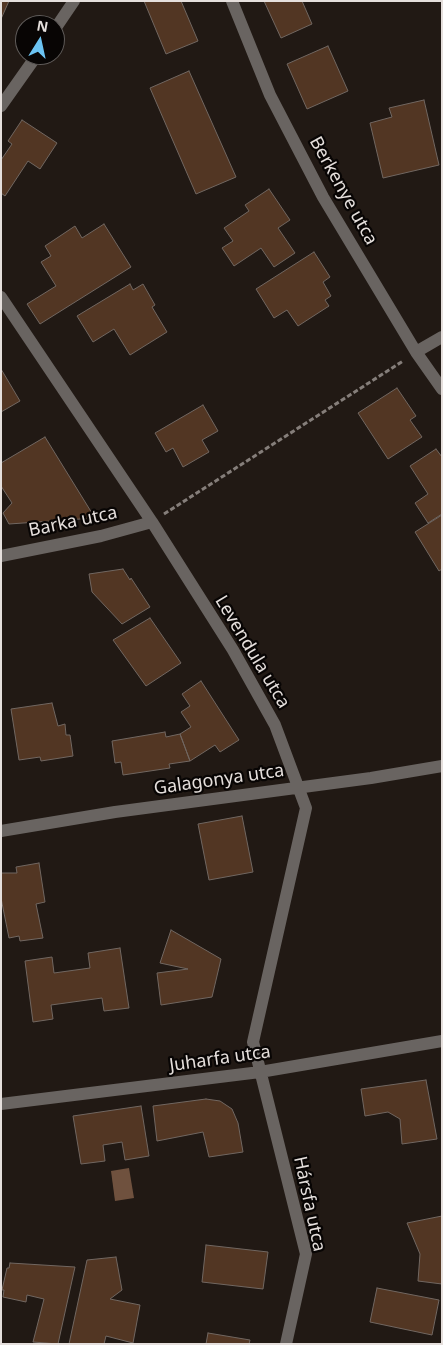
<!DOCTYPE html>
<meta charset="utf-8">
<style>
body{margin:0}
#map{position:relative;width:443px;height:1345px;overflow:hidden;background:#211914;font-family:"Noto Sans",sans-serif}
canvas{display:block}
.frame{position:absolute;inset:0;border:2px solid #e5dfdc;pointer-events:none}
.north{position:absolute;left:15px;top:15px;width:50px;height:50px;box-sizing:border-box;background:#080504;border:1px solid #605c5a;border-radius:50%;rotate:10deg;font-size:14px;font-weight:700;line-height:20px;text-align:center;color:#e5dfdc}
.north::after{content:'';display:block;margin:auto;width:18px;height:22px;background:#6bc3f2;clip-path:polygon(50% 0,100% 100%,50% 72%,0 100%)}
</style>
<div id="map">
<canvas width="443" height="1345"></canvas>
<div class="frame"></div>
<div class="north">N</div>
</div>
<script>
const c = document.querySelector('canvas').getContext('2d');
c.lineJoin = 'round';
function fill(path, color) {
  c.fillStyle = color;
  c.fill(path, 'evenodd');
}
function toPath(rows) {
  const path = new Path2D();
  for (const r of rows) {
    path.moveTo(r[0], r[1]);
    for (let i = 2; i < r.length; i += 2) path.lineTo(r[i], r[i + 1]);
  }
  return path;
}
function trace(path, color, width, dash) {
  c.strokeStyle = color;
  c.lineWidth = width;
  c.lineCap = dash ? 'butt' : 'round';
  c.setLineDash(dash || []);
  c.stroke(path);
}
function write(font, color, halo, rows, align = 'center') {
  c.font = font + ' "Noto Sans",sans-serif';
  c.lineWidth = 4.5;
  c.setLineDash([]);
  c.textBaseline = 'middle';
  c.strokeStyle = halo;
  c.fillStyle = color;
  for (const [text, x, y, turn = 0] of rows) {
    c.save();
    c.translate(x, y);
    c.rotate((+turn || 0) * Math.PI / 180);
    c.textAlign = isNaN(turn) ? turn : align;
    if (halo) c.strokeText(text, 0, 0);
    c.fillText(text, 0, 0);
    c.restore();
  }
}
const water = toPath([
 [129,1168,134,1198,115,1201,111,1171]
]);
const building = toPath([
 [1,1,9,1,1,19,1,1],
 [144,1,181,1,198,41,166,54,144,1],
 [264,1,302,1,312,24,281,38,264,1],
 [328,46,348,91,307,109,287,64,328,46],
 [189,71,236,177,196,194,150,88,189,71],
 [424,100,439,165,383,178,370,123,392,117,389,108,424,100],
 [22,120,57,143,40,169,28,161,5,196,1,193,1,160,12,144,8,141,22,120],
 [269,189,290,220,278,228,295,253,274,267,261,248,234,266,222,248,233,241,224,228,249,211,245,205,269,189],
 [104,224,131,267,40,324,27,304,56,286,41,262,51,256,45,246,75,226,82,238,104,224],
 [314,252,330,277,323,282,331,296,325,300,329,306,298,326,287,310,274,318,256,289,314,252],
 [130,284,133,290,143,284,155,305,152,307,167,332,130,355,114,329,93,342,77,316,130,284],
 [1,369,20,401,1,412,1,369],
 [397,388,416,416,410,420,422,437,388,459,358,413,397,388],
 [203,405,218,431,202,440,209,452,183,467,173,448,166,452,155,433,203,405],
 [45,437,95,518,9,524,3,513,12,503,1,486,1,463,45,437],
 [436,449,442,457,442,514,428,523,415,503,428,494,410,466,436,449],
 [442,515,442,569,439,571,415,532,442,515],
 [123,569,130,580,131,578,150,607,122,624,92,592,89,574,123,569],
 [150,618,181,663,146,686,113,640,150,618],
 [201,681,239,740,220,752,215,745,190,761,180,734,191,727,181,712,190,706,182,694,201,681],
 [52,703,58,726,65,724,66,735,70,735,73,756,41,761,40,757,19,760,11,709,52,703],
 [165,732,166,737,180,734,190,761,169,764,170,768,123,775,121,762,115,763,112,741,165,732],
 [242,816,253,872,209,880,198,824,242,816],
 [39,863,45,902,36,904,43,938,20,941,19,936,9,938,1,898,1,873,17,873,16,867,39,863],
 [171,930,221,959,212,997,161,1005,157,973,188,969,160,963,171,930],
 [120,948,129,1008,104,1011,102,998,51,1005,53,1019,33,1022,25,961,52,957,54,973,90,968,88,953,120,948],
 [426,1080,437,1139,402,1144,400,1119,388,1112,365,1116,361,1089,426,1080],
 [206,1099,220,1101,232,1109,238,1123,243,1152,209,1157,203,1132,157,1141,153,1106,206,1099],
 [141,1106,149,1156,125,1160,122,1142,103,1145,105,1161,81,1164,73,1116,141,1106],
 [442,1216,442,1284,418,1281,420,1254,407,1223,442,1216],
 [206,1245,268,1252,263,1289,202,1282,206,1245],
 [116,1257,122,1290,110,1299,140,1305,133,1343,106,1336,104,1344,69,1344,87,1260,116,1257],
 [10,1263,75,1267,58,1344,33,1342,44,1299,27,1295,26,1302,3,1297,4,1290,2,1290,7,1268,9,1268,10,1263],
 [377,1288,439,1300,432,1335,370,1322,377,1288],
 [208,1333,250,1340,249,1344,206,1344,208,1333]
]);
const path = toPath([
 [164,514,403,361]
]);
const minor = toPath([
 [232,1,270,95,323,197,416,352,442,389],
 [55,29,74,1],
 [1,106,37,55],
 [1,297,152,522,233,650,275,725,306,808,253,1042,306,1254,286,1344],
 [416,352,442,337],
 [1,556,101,536,152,522],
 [1,831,115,812,371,778,442,766],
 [1,1104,260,1072,442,1041]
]);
const streetNames = [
 ["Berkenye utca",343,191,61],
 ["Barka utca",73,522,-12],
 ["Levendula utca",252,652,59],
 ["Galagonya utca",219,780,-8],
 ["Juharfa utca",220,1059,-8],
 ["Hársfa utca",309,1204,78]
];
fill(water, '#6f513e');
fill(building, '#523623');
trace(building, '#716761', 1);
trace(path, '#857e7a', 3, [5, 2.5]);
trace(minor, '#696461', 12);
write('18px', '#e5dfdc', '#080504', streetNames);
</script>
